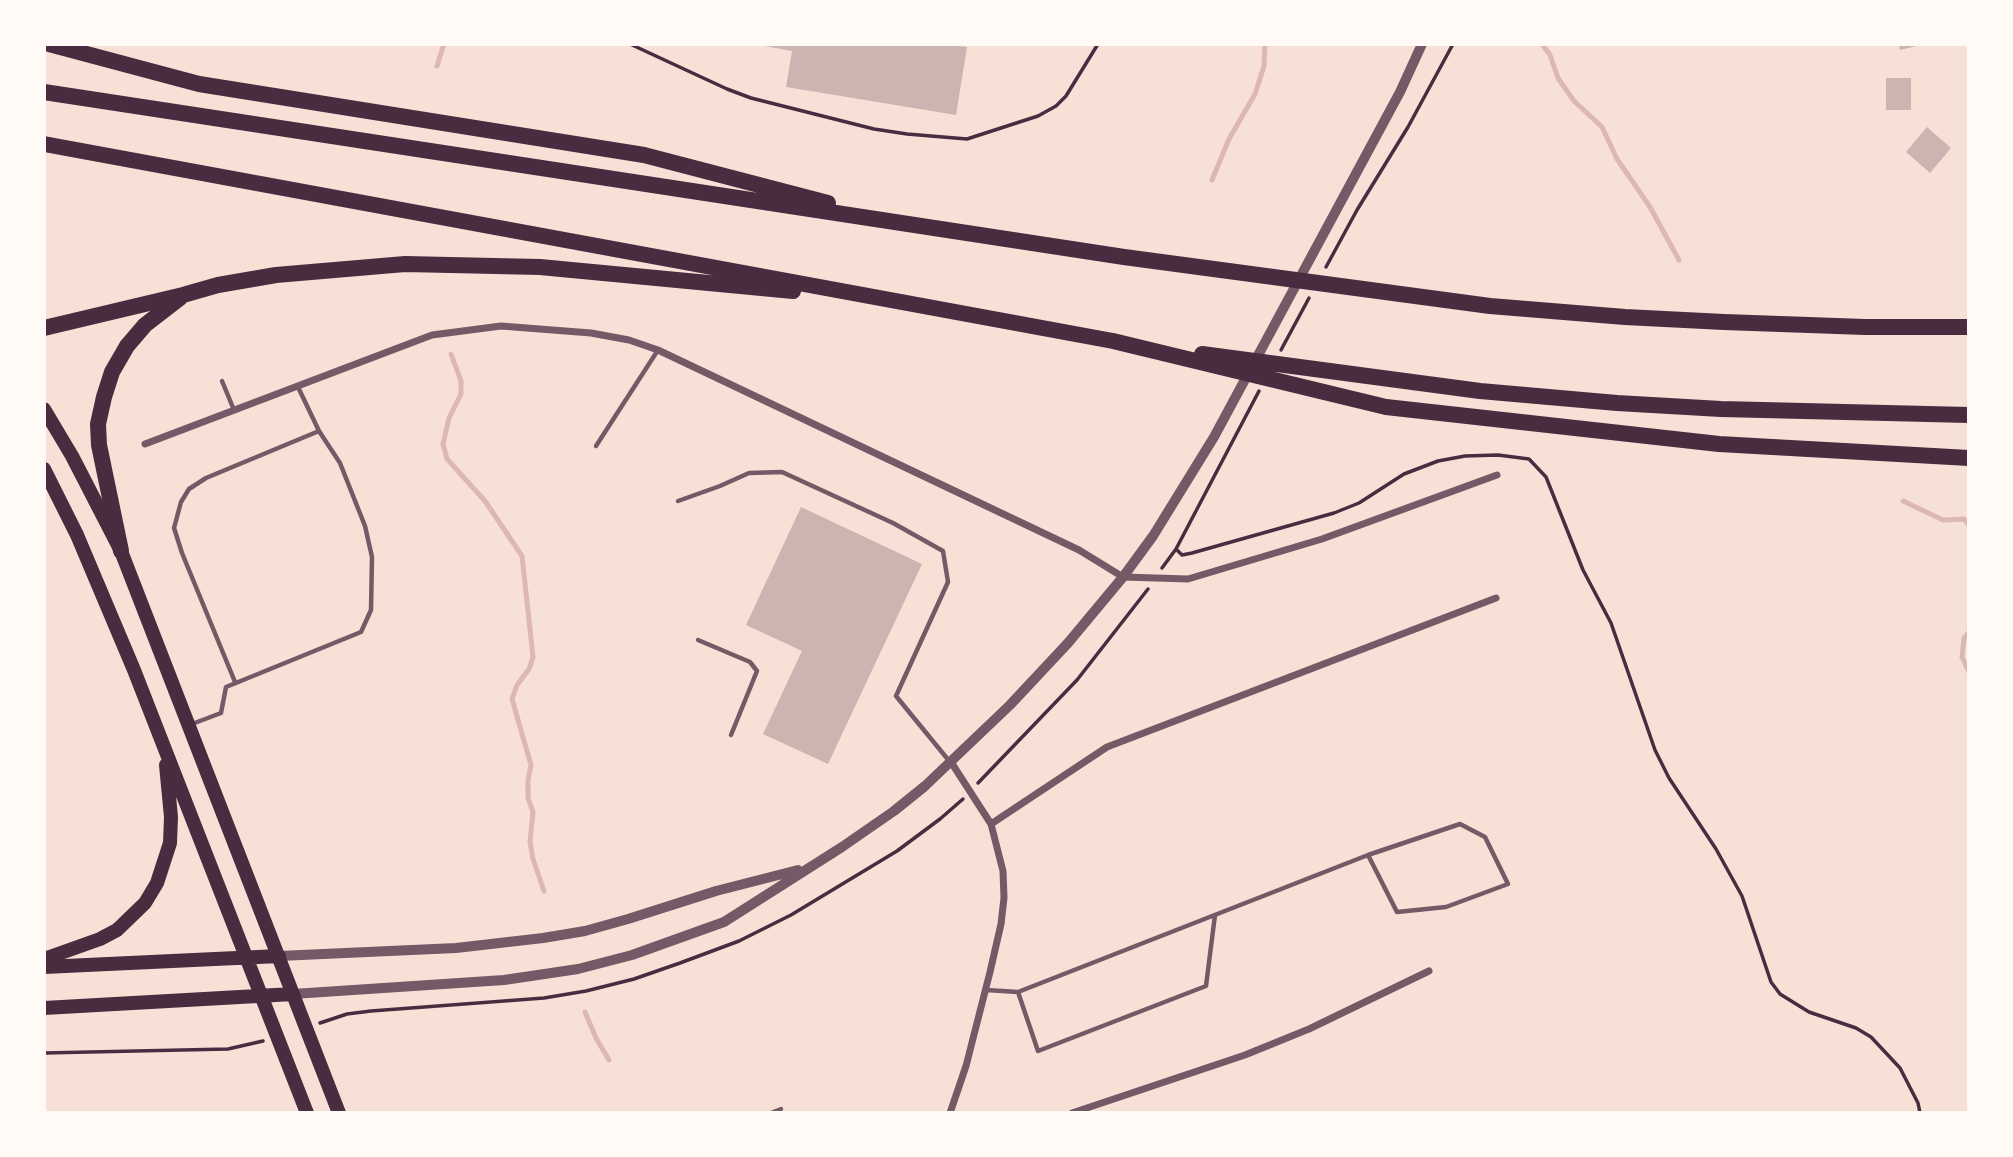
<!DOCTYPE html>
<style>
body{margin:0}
#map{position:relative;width:2013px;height:1157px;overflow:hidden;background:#f7e1d7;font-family:"Fira Sans Condensed",sans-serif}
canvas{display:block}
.frame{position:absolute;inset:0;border:46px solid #fffaf5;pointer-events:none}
</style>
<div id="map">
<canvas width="2013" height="1157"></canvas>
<div class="frame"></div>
</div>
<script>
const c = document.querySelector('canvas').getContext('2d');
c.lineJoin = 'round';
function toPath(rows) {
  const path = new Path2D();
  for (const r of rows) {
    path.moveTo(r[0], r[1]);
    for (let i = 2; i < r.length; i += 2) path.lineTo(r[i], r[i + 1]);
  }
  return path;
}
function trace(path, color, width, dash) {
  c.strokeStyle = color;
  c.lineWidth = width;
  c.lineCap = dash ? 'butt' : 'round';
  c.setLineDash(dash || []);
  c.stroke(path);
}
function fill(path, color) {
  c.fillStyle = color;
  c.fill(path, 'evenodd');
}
const stream = toPath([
 [1542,44,1550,55,1558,78,1574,101,1602,127,1617,159,1650,207,1679,260],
 [437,66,444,44],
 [1212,180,1229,139,1255,94,1264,66,1265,44],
 [451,354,461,381,461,394,449,418,443,444,447,459,485,501,522,556,533,657,529,669,517,685,512,699,531,765,528,780,528,798,533,812,530,842,533,859,544,891],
 [1903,501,1943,520,1964,519,1969,525],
 [1969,632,1964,638,1962,657,1969,672],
 [585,1012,596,1038,609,1060]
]);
const building = toPath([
 [754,44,924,44,936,46,937,44,947,44,967,47,956,115,786,87,792,51],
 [1899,44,1921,44,1921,45,1900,50],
 [1886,78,1911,78,1911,110,1886,110],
 [1927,127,1951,148,1930,173,1906,152],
 [801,507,922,564,828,764,763,734,802,651,746,625]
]);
const path = toPath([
 [630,44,727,89,751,98,874,129,907,134,967,139,1038,116,1056,106,1066,96,1098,44],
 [1326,267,1357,210,1408,127,1453,44],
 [1281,350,1309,298],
 [1176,549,1182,555,1192,553,1334,513,1359,503,1404,474,1438,461,1465,456,1498,455,1529,459,1546,477,1583,570,1611,623,1655,750,1669,778,1716,849,1742,896,1771,982,1780,994,1809,1012,1856,1028,1871,1037,1900,1068,1918,1103,1920,1113],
 [1162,568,1176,549,1259,391],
 [978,783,1077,680,1148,589],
 [320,1023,347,1014,371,1011,544,998,586,991,634,979,680,963,739,941,791,915,897,851,940,819,963,799],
 [44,1053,228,1049,263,1041]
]);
const service = toPath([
 [222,381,234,410],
 [596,446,658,350],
 [678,501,720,486,749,473,782,472,893,523,943,551,948,582,896,696,950,762],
 [698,640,750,662,757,671,731,735],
 [235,682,182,553,174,528,181,502,189,489,206,478,319,431],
 [192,724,221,713,226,687,361,632,371,610,372,557,365,526,340,463,319,431,298,387],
 [986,990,1018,992,1368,855,1460,824,1485,837,1508,884,1446,907,1397,912,1368,855],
 [1018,992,1038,1051,1206,986,1215,915],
 [771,1113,781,1109]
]);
const minor = toPath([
 [145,444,432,335,501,326,591,333,629,340,658,350,1079,550,1123,577,1188,579,1322,539,1497,475],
 [991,824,1107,747,1496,598],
 [950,1113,966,1066,990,972,1001,924,1004,898,1003,871,991,824,951,762],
 [1072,1113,1245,1055,1309,1029,1429,971]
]);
const tertiary = toPath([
 [279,956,456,948,543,938,585,931,628,919,716,891,798,870],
 [293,994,504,980,578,969,632,955,724,922,842,847,894,811,925,786,1010,705,1068,643,1123,577,1153,536,1214,437,1400,92,1422,44]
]);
const primary = toPath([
 [44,409,72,456,121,551,339,1113],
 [44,469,77,535,134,670,307,1113],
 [44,959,100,939,117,930,145,903,157,883,170,843,171,817,166,765],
 [44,967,279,956],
 [44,1008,293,994]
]);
const motorway = toPath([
 [49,44,199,84,644,155,828,203],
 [44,92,1124,257,1490,306,1625,317,1724,322,1865,327,1969,327],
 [44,144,1113,341,1386,407,1719,444,1969,458],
 [44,328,183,295,218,285,276,275,405,264,540,267,793,291],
 [1202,354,1480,391,1617,403,1721,409,1969,415],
 [121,551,99,445,98,424,104,397,112,372,127,346,145,325,180,298]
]);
trace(stream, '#dcb8b0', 5);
fill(building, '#ccb4b1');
trace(path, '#4a2c40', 3.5);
trace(service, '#755966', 4.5);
trace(minor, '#755966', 7);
trace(tertiary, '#755966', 10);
trace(primary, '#4a2c40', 14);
trace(motorway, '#4a2c40', 16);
</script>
